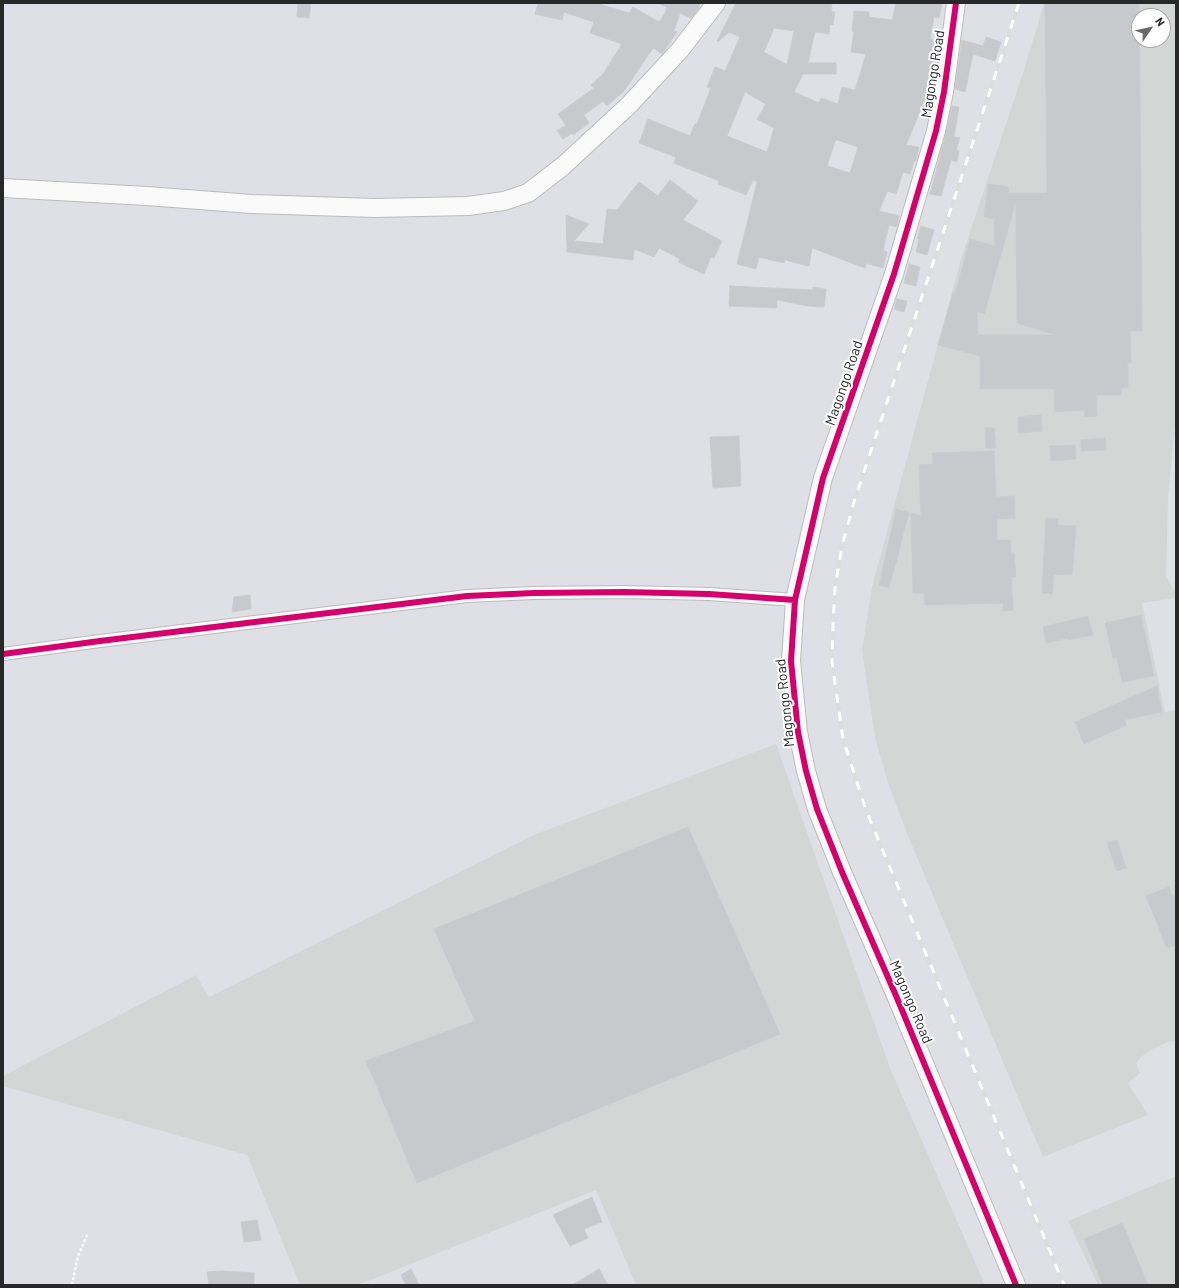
<!DOCTYPE html>
<style>
body{margin:0}
#map{position:relative;width:1179px;height:1288px;overflow:hidden;background:#dee0e6;font-family:Barlow,sans-serif}
canvas{display:block}
.frame{position:absolute;inset:0;border:4px solid #282828;pointer-events:none}
.north{position:absolute;left:1131px;top:8px;width:40px;height:40px;box-sizing:border-box;background:#fff;border:1px solid #a9a9a9;border-radius:50%;rotate:56deg;font-size:11px;font-weight:700;line-height:16px;text-align:center;color:#282828}
.north::after{content:'';display:block;margin:auto;width:14px;height:18px;background:#68686a;clip-path:polygon(50% 0,100% 100%,50% 72%,0 100%)}
</style>
<div id="map">
<canvas width="1179" height="1288"></canvas>
<div class="frame"></div>
<div class="north">N</div>
</div>
<script>
const c = document.querySelector('canvas').getContext('2d');
c.lineJoin = 'round';
function fill(path, color) {
  c.fillStyle = color;
  c.fill(path, 'evenodd');
}
function toPath(rows) {
  const path = new Path2D();
  for (const r of rows) {
    path.moveTo(r[0], r[1]);
    for (let i = 2; i < r.length; i += 2) path.lineTo(r[i], r[i + 1]);
  }
  return path;
}
function trace(path, color, width, dash) {
  c.strokeStyle = color;
  c.lineWidth = width;
  c.lineCap = dash ? 'butt' : 'round';
  c.setLineDash(dash || []);
  c.stroke(path);
}
function write(font, color, halo, rows, align = 'center') {
  c.font = font + ' Barlow,sans-serif';
  c.lineWidth = 4;
  c.setLineDash([]);
  c.textBaseline = 'middle';
  c.strokeStyle = halo;
  c.fillStyle = color;
  for (const [text, x, y, turn = 0] of rows) {
    c.save();
    c.translate(x, y);
    c.rotate((+turn || 0) * Math.PI / 180);
    c.textAlign = isNaN(turn) ? turn : align;
    if (halo) c.strokeText(text, 0, 0);
    c.fillText(text, 0, 0);
    c.restore();
  }
}
const industrial = toPath([
 [1044,3,1176,3,1176,415,1168,497,1166,576,1176,594,1176,598,1142,603,1165,712,1176,710,1176,1041,1168,1042,1152,1049,1141,1057,1136,1063,1140,1073,1128,1083,1148,1115,1043,1157,908,836,888,783,875,738,862,650,872,587,961,259,1024,70],
 [1139,16,1163,16,1163,40,1139,40],
 [776,744,890,1068,985,1285,636,1285,596,1190,358,1285,300,1285,247,1155,3,1086,3,1076,196,975,209,997,536,834],
 [1176,1176,1176,1285,1098,1285,1068,1221]
]);
const building = toPath([
 [298,3,311,3,309,18,297,17,298,3],
 [538,3,596,3,629,13,633,7,659,22,665,13,667,7,657,3,700,3,699,8,691,18,680,13,674,31,677,32,662,54,653,48,624,91,607,106,603,101,584,115,589,123,573,135,572,133,563,139,557,131,566,125,558,114,594,88,591,85,603,74,622,44,590,33,594,22,564,12,562,20,535,14,538,3],
 [736,3,832,3,831,12,835,12,833,25,830,24,829,34,815,32,808,63,836,63,836,74,803,74,794,92,819,103,821,98,838,104,842,87,855,90,866,54,851,52,854,32,852,31,854,11,869,12,869,17,892,20,896,3,942,3,939,18,934,17,930,39,937,41,934,52,939,53,934,90,925,110,921,109,906,145,919,147,916,161,914,161,910,174,903,172,896,194,887,191,887,192,879,211,899,216,897,227,889,225,883,250,887,252,883,268,866,263,865,268,812,248,809,266,785,260,784,263,759,257,756,269,737,264,757,182,753,180,746,195,718,184,719,181,674,163,676,157,639,143,648,119,690,136,695,124,697,124,711,88,707,87,715,67,725,71,740,37,729,32,718,42,717,41,736,3],
 [774,28,794,31,787,65,764,52,774,28],
 [745,92,766,104,757,119,774,128,767,152,727,136,745,92],
 [837,140,858,147,850,173,827,166,835,141,836,141,837,140],
 [1045,3,1139,3,1142,331,1130,331,1131,363,1128,363,1128,388,1121,388,1121,395,1096,395,1097,416,1085,417,1084,410,1055,412,1054,389,980,389,980,356,938,345,953,293,955,294,970,239,995,246,994,219,984,217,988,184,1009,187,1008,193,1047,193,1045,3],
 [1016,201,1017,323,1056,335,978,335,977,311,984,314,1016,201],
 [986,37,1001,42,995,61,973,54,965,92,955,89,962,40,983,46,986,37],
 [952,106,959,107,954,137,960,138,956,150,959,151,957,162,951,160,941,196,930,194,946,133,952,106],
 [670,180,698,201,683,220,722,241,714,258,711,257,704,274,678,262,680,259,659,248,654,257,634,249,633,260,567,252,566,215,589,224,574,241,603,244,607,209,617,210,639,182,658,196,670,180],
 [921,226,934,230,927,255,916,252,919,239,917,239,921,226],
 [909,264,920,267,916,286,904,283,909,264],
 [730,286,813,290,813,287,826,289,824,307,808,306,777,300,777,308,729,306,730,286],
 [897,299,907,301,904,312,894,309,897,299],
 [1041,415,1042,431,1018,433,1018,417,1041,415],
 [985,428,994,428,996,448,986,448,985,428],
 [739,436,741,486,713,488,710,437,739,436],
 [1105,438,1106,450,1081,451,1081,440,1105,438],
 [1075,445,1076,459,1051,461,1050,446,1075,445],
 [994,451,996,497,1014,496,1015,518,997,519,997,540,1010,540,1011,553,1014,553,1016,577,1011,577,1013,610,1003,611,1003,603,925,605,924,593,913,593,911,513,921,516,919,465,933,464,932,453,994,451],
 [896,509,909,513,889,588,879,585,896,509],
 [1046,518,1058,519,1058,525,1076,526,1072,575,1054,574,1052,594,1042,593,1046,518],
 [250,595,251,609,232,612,234,597,250,595],
 [1141,615,1154,676,1122,682,1117,658,1113,658,1105,623,1141,615],
 [1088,616,1093,635,1068,640,1068,638,1046,643,1043,627,1088,616],
 [1157,686,1162,712,1124,720,1127,725,1084,744,1075,722,1157,686],
 [688,827,780,1034,417,1183,366,1061,475,1021,434,929,688,827],
 [1117,840,1126,868,1117,871,1107,843,1117,840],
 [1169,887,1172,896,1176,895,1176,945,1167,948,1146,896,1169,887],
 [592,1197,602,1222,584,1229,588,1238,570,1246,553,1215,592,1197],
 [257,1220,261,1240,244,1242,241,1222,257,1220],
 [1122,1223,1148,1285,1103,1285,1084,1239,1122,1223],
 [411,1269,419,1285,406,1285,401,1275,411,1269],
 [599,1269,608,1285,572,1285,599,1269],
 [223,1271,254,1273,254,1285,209,1285,207,1272,223,1271]
]);
const path = toPath([
 [72,1285,78,1256,88,1233]
]);
const street = toPath([
 [3,654,100,641,467,596,534,593,624,592,709,594,795,600]
]);
const secondary = toPath([
 [956,3,944,92,936,131,894,274,823,478,795,600,791,661,798,732,806,771,817,809,842,872,897,998,1016,1285],
 [3,188,147,196,252,204,375,208,468,206,504,201,528,193,563,166,629,105,680,50,716,3]
]);
const rail = toPath([
 [1019,3,854,502,842,546,835,588,833,626,832,662,843,739,866,810,1064,1285]
]);
const cycleway = toPath([
 [956,3,944,92,936,131,894,274,823,478,795,600,791,661,798,732,806,771,817,809,842,872,897,998,1016,1285],
 [3,654,100,641,467,596,534,593,624,592,709,594,795,600]
]);
const streetNames = [
 ["Magongo Road",933,74,-81],
 ["Magongo Road",844,383,-71],
 ["Magongo Road",785,703,-96],
 ["Magongo Road",911,1002,67]
];
fill(industrial, '#d4d6d5');
fill(building, '#c8c9cd');
trace(building, '#caccd1', 1);
trace(street, '#bcbcbc', 14);
trace(secondary, '#bcbcbc', 20);
trace(path, '#fafafb', 2.5, [3, 2]);
trace(street, '#fafafb', 12);
trace(secondary, '#fafafb', 18);
trace(rail, '#ddd', 4.5);
trace(rail, '#fff', 3, [9]);
trace(cycleway, '#d6006c', 6);
write('14px', '#282828', '#fff', streetNames);
</script>
